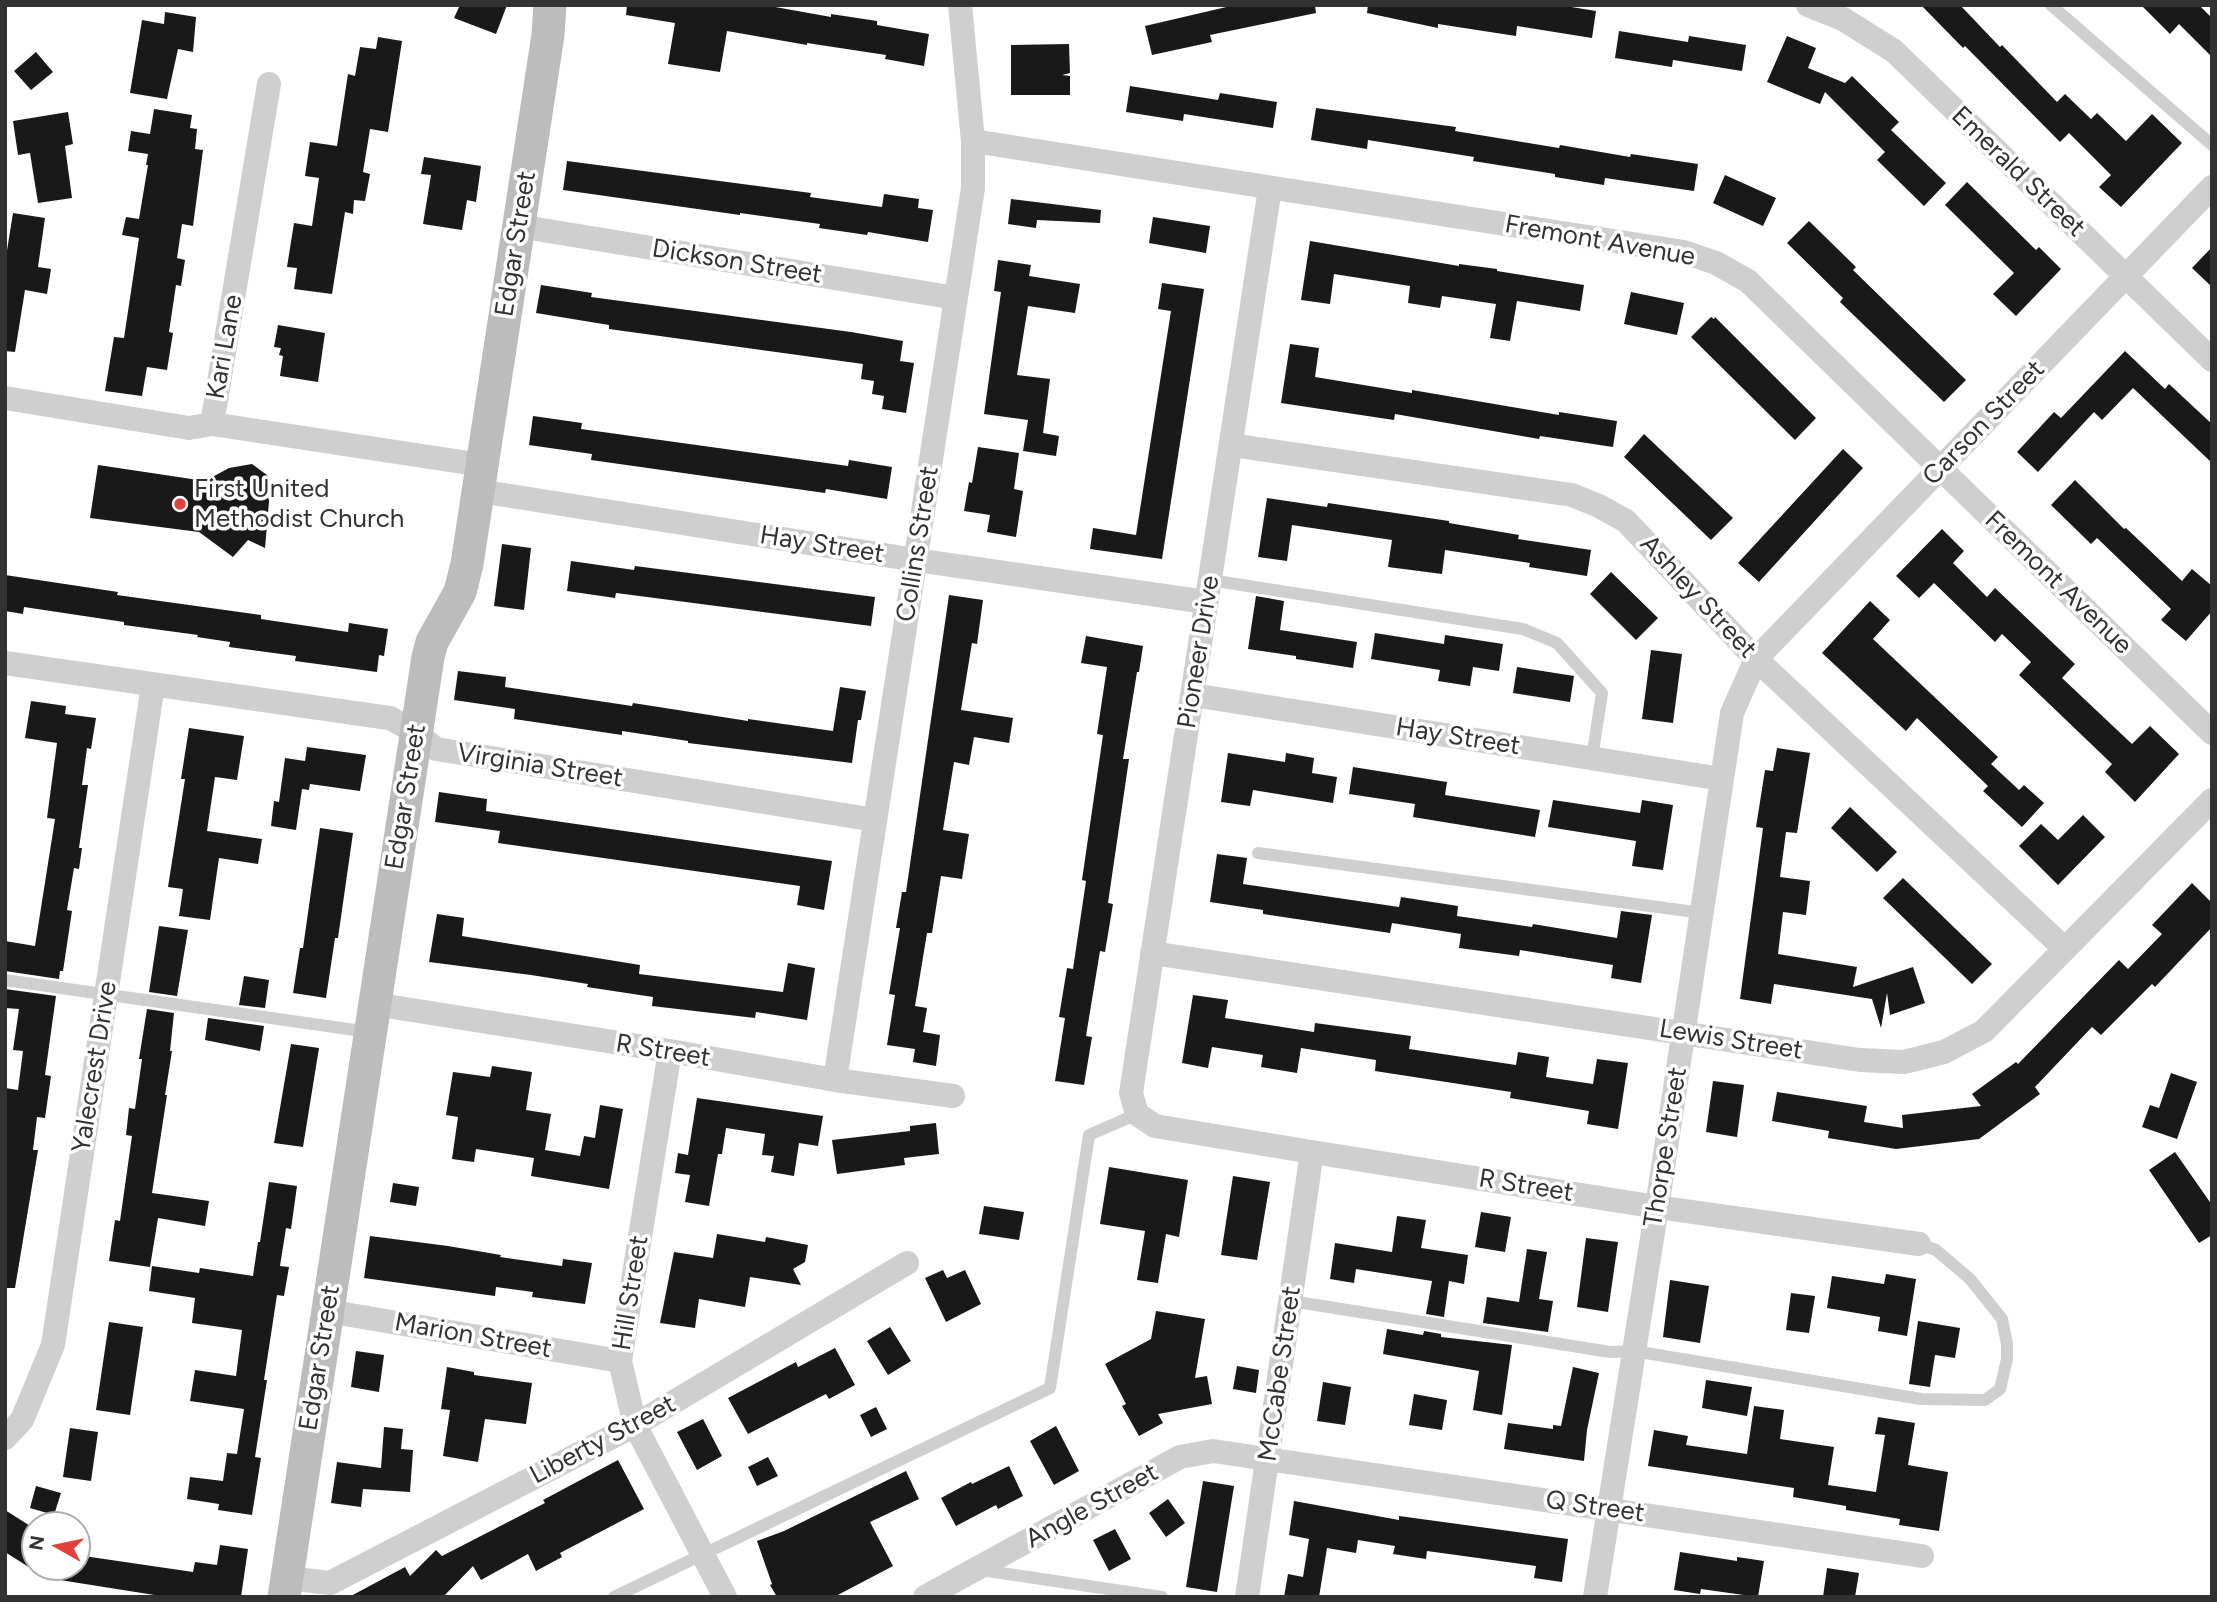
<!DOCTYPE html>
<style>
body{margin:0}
#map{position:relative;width:2217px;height:1602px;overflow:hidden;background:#fff;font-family:Figtree,sans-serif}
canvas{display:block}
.frame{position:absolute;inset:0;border:7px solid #323232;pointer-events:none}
.north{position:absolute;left:21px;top:1511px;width:70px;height:70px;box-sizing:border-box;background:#fff;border:2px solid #adadad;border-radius:50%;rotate:279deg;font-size:19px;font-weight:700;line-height:28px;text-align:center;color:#323232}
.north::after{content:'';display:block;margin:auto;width:24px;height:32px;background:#e2403b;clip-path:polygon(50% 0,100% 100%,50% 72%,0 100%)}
</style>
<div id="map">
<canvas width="2217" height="1602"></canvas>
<div class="frame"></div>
<div class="north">N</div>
</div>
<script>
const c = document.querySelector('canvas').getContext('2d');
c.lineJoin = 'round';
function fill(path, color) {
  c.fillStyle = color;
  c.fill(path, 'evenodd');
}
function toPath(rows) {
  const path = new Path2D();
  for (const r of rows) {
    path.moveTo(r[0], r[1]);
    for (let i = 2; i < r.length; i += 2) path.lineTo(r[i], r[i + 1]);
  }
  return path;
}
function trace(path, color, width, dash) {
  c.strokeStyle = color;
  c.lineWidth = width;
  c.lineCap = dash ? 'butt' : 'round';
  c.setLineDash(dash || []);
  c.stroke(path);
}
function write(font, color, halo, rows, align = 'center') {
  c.font = font + ' Figtree,sans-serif';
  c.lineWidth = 7;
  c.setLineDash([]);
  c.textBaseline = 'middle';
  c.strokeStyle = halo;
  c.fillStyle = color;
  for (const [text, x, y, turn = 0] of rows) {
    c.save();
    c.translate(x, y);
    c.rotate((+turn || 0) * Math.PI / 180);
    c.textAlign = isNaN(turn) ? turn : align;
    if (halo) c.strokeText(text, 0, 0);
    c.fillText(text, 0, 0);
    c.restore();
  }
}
const building = toPath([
 [460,5,507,5,496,34,454,18],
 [627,5,764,5,831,17,831,14,877,21,877,25,929,34,924,66,885,59,886,55,807,43,807,45,727,31,720,72,668,64,675,23,626,15],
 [1235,5,1315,5,1316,13,1210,35,1212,42,1152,55,1145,26],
 [1368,5,1559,5,1596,11,1592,38,1517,26,1516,36,1438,24,1438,28,1367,13],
 [1921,5,1960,5,2000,47,2002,45,2057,102,2065,94,2091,119,2097,113,2126,141,2152,114,2182,143,2121,207,2099,187,2111,175,2069,133,2060,142,1965,46,1963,48],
 [2141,5,2199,5,2212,18,2212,57,2179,24,2170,34],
 [165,12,196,17,193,52,178,49,167,99,130,93,142,20,164,24],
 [1619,31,1688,42,1689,36,1746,45,1742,71,1673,60,1672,67,1615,58],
 [1787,36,1816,48,1808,68,1845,83,1852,76,1899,122,1891,130,1946,183,1924,206,1877,160,1885,152,1825,92,1820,104,1767,82],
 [378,37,402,41,388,132,370,129,363,172,370,174,365,201,354,200,353,214,345,212,332,294,294,289,297,268,287,267,294,223,312,226,319,178,305,176,310,142,337,146,348,74,355,76,360,47,376,49],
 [1069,44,1070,73,1062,75,1070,76,1070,95,1011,95,1011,45],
 [36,52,53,72,31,90,14,71],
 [1130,86,1218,100,1220,93,1277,102,1273,128,1184,114,1183,121,1126,112],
 [1316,108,1456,127,1455,131,1559,148,1560,145,1630,157,1631,154,1698,164,1694,191,1605,178,1604,185,1555,177,1555,174,1473,161,1474,157,1368,140,1367,149,1311,140],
 [154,109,192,115,190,128,197,129,195,149,203,150,193,226,182,224,177,258,185,260,181,286,176,285,169,332,173,333,167,370,147,367,142,396,105,391,114,337,124,338,139,238,122,235,126,217,139,219,148,165,146,165,148,154,128,151,131,131,150,134],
 [68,112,73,144,65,146,72,198,38,203,30,153,18,155,13,121],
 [424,157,481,166,476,202,467,200,462,230,423,224,431,175,421,174],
 [567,161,811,193,810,197,882,207,884,194,919,199,918,208,933,210,928,242,868,232,867,235,819,228,820,224,740,213,740,215,563,190],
 [1725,175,1776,198,1763,226,1713,203],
 [1967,182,2036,250,2039,247,2061,269,2016,316,1993,294,2014,273,1945,205],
 [1011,199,1101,210,1100,223,1037,220,1036,228,1008,224],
 [13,213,45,218,38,267,51,269,47,294,25,290,15,352,5,351,5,263],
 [1153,217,1210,226,1206,253,1149,243],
 [1809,221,1856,267,1853,270,1966,380,1944,402,1840,302,1843,298,1787,243],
 [1310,241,1459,266,1459,264,1497,269,1497,271,1584,285,1580,311,1517,301,1510,341,1490,338,1496,304,1442,296,1440,308,1408,303,1410,286,1334,274,1330,304,1301,300],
 [2212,247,2212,287,2192,268],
 [998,260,1031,265,1029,276,1080,284,1075,313,1028,306,1017,375,1050,379,1043,433,1059,436,1056,456,1023,451,1028,420,984,414,1001,292,994,291],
 [1162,283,1204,289,1162,559,1090,549,1093,528,1136,535,1171,311,1158,309],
 [541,285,592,293,591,297,851,332,903,341,900,361,914,363,906,413,882,409,884,396,872,394,874,381,861,379,863,364,609,329,609,325,536,313],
 [1631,292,1684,303,1677,335,1624,324],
 [1711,317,1714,319,1715,317,1816,418,1795,440,1691,337],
 [278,325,325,333,318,382,280,376,283,356,279,355,281,348,274,347],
 [1290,344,1319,348,1315,377,1412,393,1412,390,1559,415,1559,412,1617,421,1613,447,1540,436,1539,439,1395,414,1394,420,1281,403],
 [2125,351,2165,389,2169,384,2212,424,2212,463,2133,388,2102,420,2094,412,2038,472,2017,452,2054,412,2061,418],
 [533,416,582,423,581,429,848,466,849,460,892,467,887,499,826,489,825,493,591,460,592,454,529,445],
 [1644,434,1733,518,1711,540,1624,457],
 [978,447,1019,453,1014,489,1023,491,1016,537,987,532,990,515,964,511,969,482,972,483],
 [1843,449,1863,468,1759,582,1738,563],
 [252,464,271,478,265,548,248,540,233,557,199,532,90,518,98,465,205,481,229,468],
 [2075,480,2124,529,2126,528,2182,581,2192,569,2212,586,2212,611,2186,641,2161,620,2171,609,2097,538,2091,544,2051,505],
 [1267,498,1327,507,1328,503,1449,521,1449,523,1519,535,1518,539,1591,550,1587,576,1529,567,1530,563,1445,550,1442,574,1388,567,1392,540,1292,525,1287,561,1258,557],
 [1942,529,1964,551,1953,563,1987,597,1995,588,2075,664,2062,678,2132,744,2150,726,2179,754,2135,802,2105,772,2112,764,2019,675,2031,662,2002,634,1995,642,1934,583,1919,598,1896,576],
 [502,544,531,548,524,610,494,606],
 [571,561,634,570,635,566,875,597,871,626,616,593,615,598,567,591],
 [1611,572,1658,618,1636,640,1590,594],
 [5,575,118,592,117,595,261,615,261,619,348,632,349,623,388,629,384,656,379,655,377,672,295,661,296,656,229,647,230,642,197,637,198,635,124,625,124,622,24,607,23,614,5,611],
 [949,595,983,600,977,644,972,643,961,710,1013,718,1009,743,974,737,969,765,954,762,943,830,969,834,962,879,941,876,932,933,927,933,915,1006,927,1008,923,1032,940,1035,936,1066,913,1062,915,1049,887,1045,895,995,889,994,900,928,896,928,902,892,906,892],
 [1256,596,1284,601,1280,630,1357,642,1353,668,1296,659,1296,656,1248,649],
 [1870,601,1890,620,1873,639,1998,757,1991,764,2019,790,2024,785,2044,803,2022,827,1983,791,1988,786,1917,718,1906,731,1822,653],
 [1375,633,1444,644,1445,635,1503,644,1499,671,1473,667,1470,686,1438,681,1440,670,1371,659],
 [1086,636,1143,646,1139,672,1137,672,1123,759,1129,759,1108,903,1113,904,1105,952,1100,951,1086,1036,1092,1037,1084,1085,1055,1081,1065,1018,1059,1017,1067,968,1073,969,1086,881,1082,880,1103,735,1097,734,1107,667,1081,663],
 [1651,650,1682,654,1673,723,1642,719],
 [1517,667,1574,676,1570,702,1513,693],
 [458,671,506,677,505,687,632,706,633,703,748,721,748,719,833,731,840,687,866,691,861,720,858,720,852,763,688,743,688,741,622,731,622,735,514,719,515,709,454,700],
 [31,701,66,706,65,714,96,718,91,749,87,748,82,785,88,785,79,848,82,848,79,869,74,868,67,910,72,911,63,971,60,971,59,979,5,971,5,941,35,946,55,819,47,818,57,743,25,738],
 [189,728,244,736,237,780,215,777,207,831,262,839,258,864,219,858,210,920,179,916,183,889,168,887,185,779,181,779],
 [307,747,366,755,360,791,310,784,309,790,302,789,296,830,271,826,274,801,279,802,285,758,305,761],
 [1777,748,1810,753,1797,833,1786,832,1780,877,1810,881,1806,915,1783,912,1778,954,1857,967,1853,987,1913,967,1925,1003,1890,1015,1887,993,1881,1028,1872,999,1774,984,1771,1004,1740,999,1763,828,1756,827,1765,770,1773,771],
 [1228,753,1285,762,1286,753,1314,758,1312,773,1337,777,1333,803,1253,790,1250,806,1221,802],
 [1353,767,1447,782,1445,795,1540,810,1535,837,1413,817,1415,804,1349,794],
 [439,792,487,799,486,811,832,861,824,910,797,905,800,886,498,843,500,831,435,822],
 [1553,800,1640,813,1642,800,1673,805,1663,870,1632,866,1636,841,1548,827],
 [1850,807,1897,852,1877,872,1831,828],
 [2083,815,2105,837,2058,885,2019,846,2041,824,2058,840],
 [320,828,353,833,338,938,335,938,326,998,293,993,300,948,303,948],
 [1217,854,1247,858,1243,884,1399,907,1401,897,1458,906,1457,916,1532,927,1533,924,1617,938,1621,911,1652,915,1641,983,1611,978,1613,965,1520,950,1519,956,1459,948,1461,934,1392,923,1390,933,1263,914,1263,910,1210,902],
 [1903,878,1992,964,1972,984,1883,898],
 [2192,883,2212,903,2212,927,2155,987,2152,984,2101,1035,2092,1027,2035,1087,2040,1094,1979,1139,1896,1149,1828,1138,1829,1131,1772,1121,1777,1092,1867,1106,1864,1122,1903,1128,1902,1115,1981,1106,1972,1094,2016,1062,2018,1064,2119,960,2128,969,2162,934,2152,925],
 [437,914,464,918,462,936,640,965,639,974,783,992,788,963,815,968,807,1020,756,1012,755,1018,652,1006,653,997,587,987,588,984,531,975,429,962],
 [159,926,188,930,177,996,149,992],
 [244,976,269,980,265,1008,239,1005],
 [5,989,56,996,45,1075,51,1076,45,1118,37,1117,33,1150,38,1150,15,1288,5,1288,5,1088,18,1090,23,1051,13,1050,19,1009,5,1008],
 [1193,995,1228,1000,1225,1018,1314,1032,1315,1023,1411,1036,1409,1049,1516,1065,1518,1052,1549,1057,1546,1077,1593,1084,1597,1059,1628,1063,1618,1129,1587,1124,1589,1111,1510,1098,1511,1092,1375,1071,1376,1060,1301,1048,1297,1073,1261,1067,1263,1055,1212,1047,1208,1068,1182,1063],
 [147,1009,174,1013,170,1051,172,1051,165,1095,167,1095,152,1193,209,1201,205,1226,158,1218,150,1267,109,1261,115,1220,120,1221,132,1136,126,1135,129,1108,135,1109,142,1059,139,1059],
 [208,1018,264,1026,260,1051,205,1040],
 [291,1044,319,1048,303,1147,274,1143],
 [492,1066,532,1072,526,1110,551,1114,545,1150,580,1156,584,1136,595,1138,600,1105,623,1109,609,1189,531,1176,534,1158,476,1149,474,1162,452,1159,458,1117,446,1115,453,1072,490,1077],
 [2171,1073,2197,1082,2177,1139,2142,1127,2150,1105,2159,1108],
 [1713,1081,1744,1085,1737,1137,1706,1132],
 [697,1098,823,1116,818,1146,799,1143,794,1176,771,1172,774,1156,762,1155,765,1134,726,1128,722,1154,718,1154,709,1206,685,1202,690,1175,675,1173,678,1153,688,1155],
 [936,1123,939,1154,904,1158,905,1165,837,1174,832,1140,910,1131,910,1126],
 [2175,1152,2212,1205,2212,1235,2199,1243,2149,1170],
 [1109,1167,1188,1180,1179,1237,1166,1234,1158,1283,1137,1280,1145,1231,1100,1224],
 [1233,1176,1270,1182,1257,1260,1221,1255],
 [269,1182,297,1186,291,1229,286,1228,280,1266,289,1267,284,1296,277,1295,264,1380,267,1380,255,1457,261,1458,252,1515,218,1510,219,1504,187,1499,190,1477,223,1481,227,1453,237,1454,244,1409,190,1401,195,1370,236,1376,242,1330,192,1323,195,1298,149,1291,152,1266,199,1273,200,1268,253,1276,258,1242,260,1242],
 [393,1183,419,1187,416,1206,390,1202],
 [984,1206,1024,1212,1019,1240,979,1234],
 [1481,1212,1511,1217,1505,1252,1475,1247],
 [1397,1216,1426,1220,1421,1248,1468,1255,1464,1284,1449,1281,1444,1317,1426,1314,1432,1281,1356,1269,1354,1283,1330,1279,1335,1243,1392,1252],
 [717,1234,765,1242,766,1237,808,1245,805,1262,793,1269,801,1285,750,1277,745,1307,699,1299,695,1328,660,1323,674,1252,713,1258],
 [370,1236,448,1246,501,1255,500,1257,562,1266,563,1259,592,1263,585,1304,532,1297,533,1292,496,1287,495,1296,364,1278],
 [1586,1238,1618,1242,1608,1312,1577,1307],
 [1527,1249,1547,1252,1539,1299,1553,1301,1548,1332,1483,1323,1487,1297,1519,1302],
 [943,1270,947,1278,965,1270,981,1304,946,1322,925,1278],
 [1886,1274,1916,1279,1907,1336,1878,1331,1880,1317,1827,1308,1832,1276,1884,1284],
 [1670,1280,1709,1286,1700,1343,1663,1337],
 [1791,1293,1815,1296,1809,1333,1786,1330],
 [1156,1311,1205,1319,1195,1378,1207,1376,1212,1404,1158,1414,1163,1423,1139,1436,1122,1406,1126,1404,1105,1364,1151,1339],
 [1918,1321,1960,1328,1955,1358,1935,1355,1930,1387,1909,1384],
 [109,1322,143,1327,130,1415,96,1410],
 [890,1327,911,1361,888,1375,867,1341],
 [1387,1329,1423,1335,1424,1331,1441,1334,1441,1337,1512,1345,1502,1415,1473,1410,1479,1371,1383,1354],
 [835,1348,855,1385,829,1399,826,1394,748,1434,728,1398,796,1362,798,1367],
 [356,1351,384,1355,379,1392,351,1387],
 [1237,1366,1259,1370,1256,1393,1233,1389],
 [447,1367,474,1372,474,1375,532,1383,526,1424,485,1419,478,1462,443,1456,450,1410,441,1409],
 [1573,1367,1599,1373,1587,1430,1584,1461,1504,1449,1508,1423,1553,1429,1553,1425,1561,1426],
 [1706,1380,1752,1387,1747,1416,1702,1408],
 [1323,1382,1351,1387,1345,1425,1317,1421],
 [1414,1394,1447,1400,1442,1430,1409,1425],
 [1754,1406,1784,1410,1780,1439,1834,1447,1828,1485,1876,1492,1885,1435,1875,1434,1878,1417,1915,1423,1908,1465,1948,1472,1939,1531,1899,1525,1900,1519,1846,1510,1846,1506,1793,1497,1794,1488,1648,1466,1654,1430,1688,1436,1686,1445,1747,1454],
 [876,1407,887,1429,871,1437,860,1415],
 [703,1419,722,1456,697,1470,677,1432],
 [1056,1426,1079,1471,1054,1485,1030,1441],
 [384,1427,403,1429,401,1449,413,1450,410,1492,363,1489,361,1507,331,1503,337,1462,381,1468],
 [70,1428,98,1432,91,1481,63,1477],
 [768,1457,778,1476,757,1486,748,1467],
 [618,1460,644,1509,560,1553,562,1557,536,1571,528,1554,481,1580,473,1566,443,1597,349,1597,405,1567,410,1576,436,1550,442,1556,545,1503,543,1500],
 [1009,1466,1023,1496,998,1509,996,1505,956,1526,941,1498,971,1482,972,1484],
 [906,1471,919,1499,870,1522,893,1566,834,1597,777,1597,770,1585,772,1584,757,1541,784,1531],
 [1203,1481,1234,1486,1217,1592,1186,1587],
 [36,1486,61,1493,54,1515,30,1508],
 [1168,1499,1185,1523,1166,1537,1149,1513],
 [1294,1501,1399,1520,1399,1516,1568,1539,1562,1582,1534,1578,1536,1566,1427,1551,1426,1559,1393,1554,1395,1546,1358,1540,1356,1553,1327,1548,1319,1597,1284,1597,1288,1574,1303,1577,1309,1539,1289,1535],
 [5,1510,35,1529,35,1571,5,1552],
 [1115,1529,1131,1559,1109,1571,1093,1540],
 [220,1545,248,1549,241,1597,167,1597,41,1577,42,1567,77,1567,77,1555,193,1572,195,1562,217,1565],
 [1680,1552,1737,1561,1737,1557,1764,1561,1758,1597,1701,1589,1700,1594,1674,1590],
 [1827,1568,1859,1573,1855,1597,1823,1597]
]);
const lane = toPath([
 [2051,5,2212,145],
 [1210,580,1523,629,1557,643,1602,693,1592,758],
 [1258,853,1702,913],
 [5,980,369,1032],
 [1291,1301,1610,1352,1634,1351,1921,1399,1985,1400,2000,1389,2007,1359,2007,1344,2002,1319,1970,1279,1936,1250,1919,1244],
 [981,1570,1162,1597],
 [614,1597,1050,1388,1089,1135,1137,1114]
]);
const street = toPath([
 [1808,5,1843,19,1894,51,2212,360],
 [269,84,212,424,482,465],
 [973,141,1684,252,1716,263,1748,281,2212,733],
 [1270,188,1131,1093,1137,1114,1155,1126,1312,1152,1657,1207,1919,1244],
 [518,226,956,298],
 [5,398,189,428,212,424],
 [1231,445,1572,495,1599,506,1626,521,1756,659,2065,949],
 [479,491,916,560,1206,602],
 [5,663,382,717,390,718,415,732,436,749,875,820],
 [1193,695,1722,779],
 [1152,953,1860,1060,1904,1062,1944,1052,1984,1031,2212,800],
 [374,1004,670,1051,835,1080,953,1096],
 [670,1051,620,1361,635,1425,725,1597],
 [835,1080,973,188,973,141,960,5],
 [327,1311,620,1361],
 [5,1438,22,1420,53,1345,153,685],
 [287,1578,330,1583,635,1425,907,1263],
 [925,1597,1180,1457,1213,1451,1922,1556],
 [1247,1597,1312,1152],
 [1595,1597,1657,1207,1732,713,1756,659,2212,187]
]);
const secondary = toPath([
 [284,1597,428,657,432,642,460,592,467,564,548,35,550,5]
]);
const markers = [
 [180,504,7,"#e2403b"]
];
const streetNames = [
 ["Emerald Street",2018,172,44],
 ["Fremont Avenue",1600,241,10],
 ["Edgar Street",516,244,-81],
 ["Dickson Street",737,262,9],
 ["Kari Lane",225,347,-80],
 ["Carson Street",1984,423,-46],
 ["Collins Street",918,544,-81],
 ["Hay Street",822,545,9],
 ["Fremont Avenue",2058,583,44],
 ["Ashley Street",1698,597,47],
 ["Pioneer Drive",1199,652,-81],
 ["Hay Street",1458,737,9],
 ["Virginia Street",540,766,9],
 ["Edgar Street",406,797,-81],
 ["Lewis Street",1731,1040,9],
 ["R Street",663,1051,9],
 ["Yalecrest Drive",95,1067,-81],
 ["Thorpe Street",1666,1147,-81],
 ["R Street",1526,1186,9],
 ["Hill Street",631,1293,-81],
 ["Marion Street",473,1336,10],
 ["Edgar Street",320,1358,-81],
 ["McCabe Street",1280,1374,-82],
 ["Liberty Street",603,1440,-28],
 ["Angle Street",1092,1506,-29],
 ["Q Street",1595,1507,8]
];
const poiNames = [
 ["First United",194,489],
 ["Methodist Church",194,519]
];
fill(building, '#191919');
trace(lane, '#cfcfcf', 12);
trace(street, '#cfcfcf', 24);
trace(secondary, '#bcbcbc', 33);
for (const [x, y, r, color] of markers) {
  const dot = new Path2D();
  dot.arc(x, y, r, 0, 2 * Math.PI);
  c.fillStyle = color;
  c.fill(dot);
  trace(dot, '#fff', 2.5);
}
write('26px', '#323232', '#fff', streetNames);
write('26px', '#323232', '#fff', poiNames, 'left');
</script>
